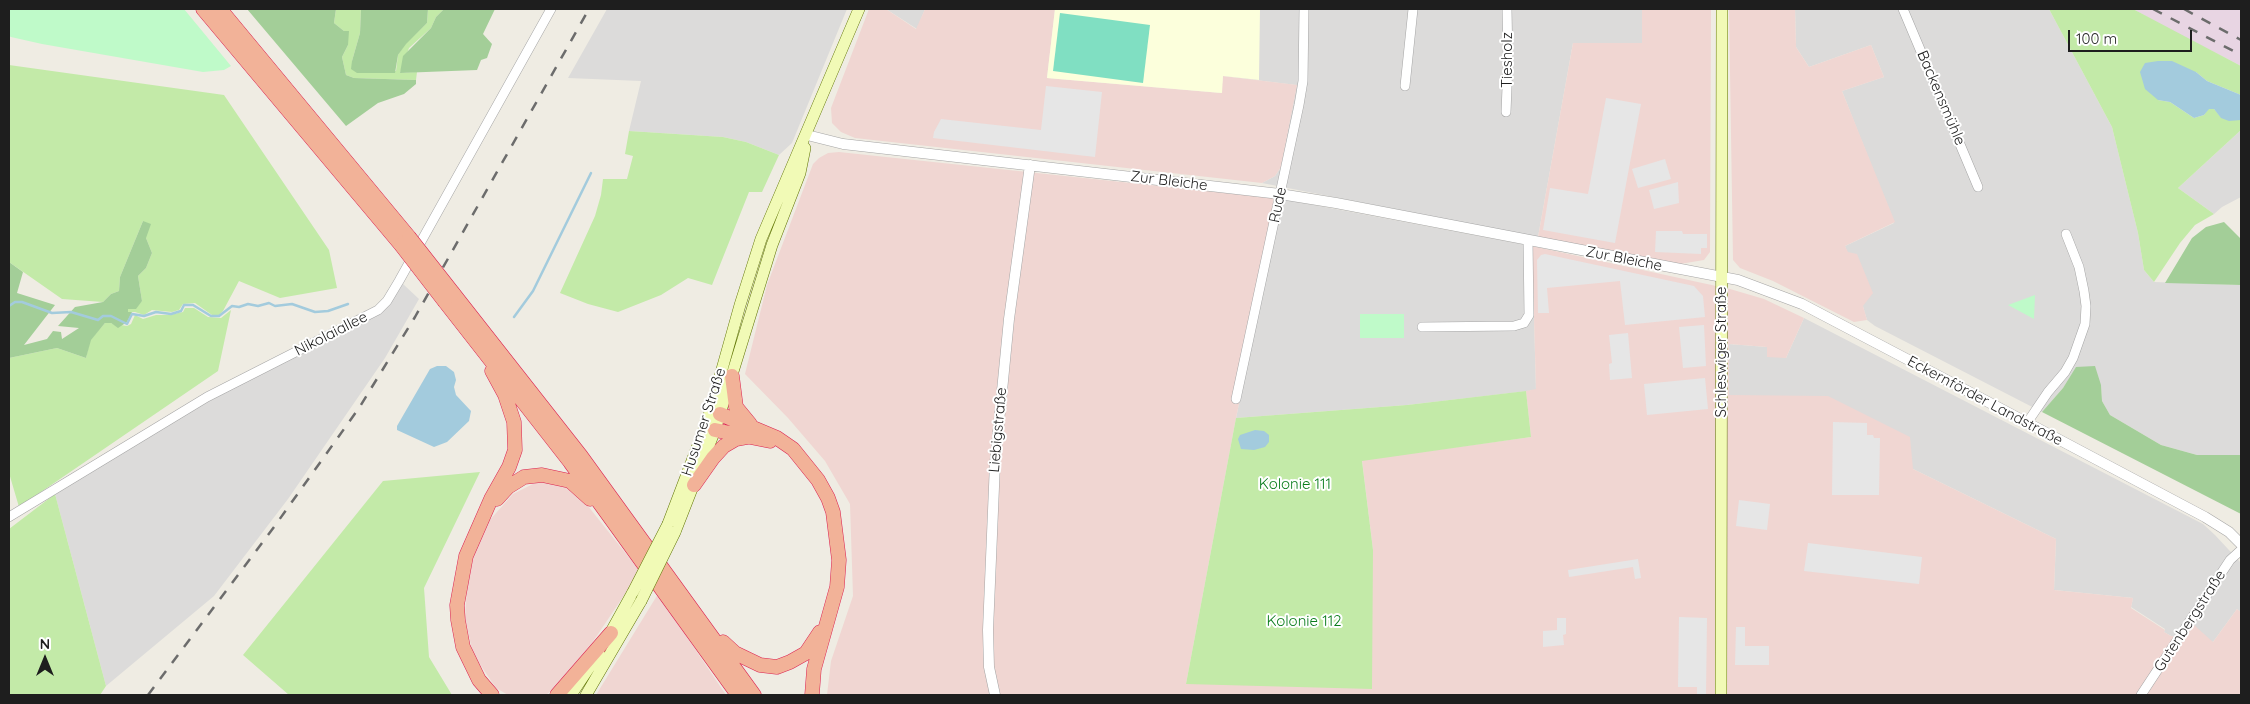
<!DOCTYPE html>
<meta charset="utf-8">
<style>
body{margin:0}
#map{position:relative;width:2250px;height:704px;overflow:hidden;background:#efece3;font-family:Quicksand,sans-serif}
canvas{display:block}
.frame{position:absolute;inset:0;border:10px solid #1e1e1e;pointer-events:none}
.north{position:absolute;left:20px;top:634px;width:50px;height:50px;-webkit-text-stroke:4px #fff;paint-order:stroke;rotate:0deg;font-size:14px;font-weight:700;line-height:20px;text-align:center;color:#1e1e1e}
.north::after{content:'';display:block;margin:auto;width:18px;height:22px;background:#1e1e1e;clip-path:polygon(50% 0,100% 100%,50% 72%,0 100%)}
.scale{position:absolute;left:2068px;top:30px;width:124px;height:22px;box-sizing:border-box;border:2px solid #1e1e1e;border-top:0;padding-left:6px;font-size:15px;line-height:18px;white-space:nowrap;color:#1e1e1e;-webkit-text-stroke:4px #fff;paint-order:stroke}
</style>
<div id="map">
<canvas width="2250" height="704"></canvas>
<div class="frame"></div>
<div class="north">N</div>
<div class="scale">100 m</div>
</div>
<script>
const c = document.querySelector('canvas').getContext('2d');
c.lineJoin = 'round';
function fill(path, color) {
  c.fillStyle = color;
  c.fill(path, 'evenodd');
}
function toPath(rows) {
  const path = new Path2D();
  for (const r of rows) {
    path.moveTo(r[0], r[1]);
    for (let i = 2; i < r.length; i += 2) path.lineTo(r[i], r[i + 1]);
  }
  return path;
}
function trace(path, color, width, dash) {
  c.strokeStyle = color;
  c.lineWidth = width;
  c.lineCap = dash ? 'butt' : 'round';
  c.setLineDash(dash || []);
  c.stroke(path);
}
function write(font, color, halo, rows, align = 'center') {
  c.font = font + ' Quicksand,sans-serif';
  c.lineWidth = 4;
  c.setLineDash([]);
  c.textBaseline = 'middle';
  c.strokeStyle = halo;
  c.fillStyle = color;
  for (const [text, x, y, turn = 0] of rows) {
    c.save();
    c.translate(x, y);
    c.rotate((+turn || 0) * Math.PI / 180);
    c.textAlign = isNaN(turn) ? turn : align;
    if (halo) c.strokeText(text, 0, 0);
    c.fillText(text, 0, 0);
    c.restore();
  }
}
const residential = toPath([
 [607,9,847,9,792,143,779,155,746,142,723,137,629,131,641,81,568,78],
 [886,9,925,9,917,29],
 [1055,9,1642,9,1642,43,1573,43,1538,237,1262,183,1275,176,1281,167,1296,85,1223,76],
 [1795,9,2049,9,2112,127,2138,233,2144,270,2154,282,2241,285,2241,455,2197,455,2161,445,2110,415,2102,401,2101,385,2076,368,2063,388,2042,412,1875,326,1867,320,1845,246,1894,223,1842,91,1884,77,1871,45,1809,67,1796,47],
 [2241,130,2241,197,2222,207,2214,214,2178,188],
 [1282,199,1532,246,1536,390,1407,405,1236,418],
 [403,284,419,299,385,358,288,499,214,596,106,686,55,494,211,399,376,316,393,299],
 [1804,318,2203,524,2215,535,2241,563,2241,612,2237,609,2213,642,2186,636,2171,636,2164,632,2165,629,2131,607,2133,598,2054,590,2056,539,1913,469,1729,395,1729,344,1767,347,1786,358]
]);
const commercial = toPath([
 [869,9,886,9,916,29,925,9,1055,9,1047,78,1221,93,1223,76,1297,85,1281,167,1275,176,1262,183,855,138,841,132,832,123,831,108],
 [1642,9,1711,9,1710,252,1704,260,1680,264,1538,237,1573,43,1642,43],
 [1729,9,1795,9,1796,47,1809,67,1871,45,1884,77,1842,91,1895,222,1845,246,1848,252,1857,254,1873,293,1863,306,1867,320,1854,322,1773,281,1740,268,1733,260],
 [839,152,1282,199,1236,418,1186,684,1373,550,1362,460,1531,437,1526,391,1536,389,1532,246,1730,289,1764,299,1804,318,1786,358,1767,357,1767,347,1729,344,1729,395,1828,396,1910,437,1913,469,2056,539,2054,590,2133,598,2131,608,2165,630,2164,632,2171,636,2186,636,2194,625,2213,642,2237,609,2241,612,2241,695,827,695,831,661,853,596,850,504,825,461,788,418,745,374,767,285,813,164,819,158,828,153],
 [537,482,558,482,576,491,639,570,629,588,592,643,557,686,546,695,508,695,496,688,473,654,465,618,467,587,473,558,488,522,513,494],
 [658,594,726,695,596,695]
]);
const industrial = toPath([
 [2133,9,2241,9,2241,66,2161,25]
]);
const education = toPath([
 [1055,9,1260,9,1259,80,1223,76,1222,93,1047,78]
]);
const grass = toPath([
 [336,9,361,9,360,33,352,61,396,71,398,55,405,44,427,23,428,9,444,9,436,17,431,28,409,48,400,73,417,72,416,80,354,78,346,75,342,57,348,45,348,31,344,31,334,23],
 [2049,9,2133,9,2241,66,2241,95,2207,81,2196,72,2158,100,2170,102,2194,118,2204,115,2208,109,2214,109,2221,117,2241,118,2241,130,2178,188,2214,214,2195,225,2180,243,2154,282,2144,270,2138,233,2112,127],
 [9,65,224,95,329,250,337,288,280,298,239,281,223,311,219,315,212,315,195,303,183,304,179,310,172,312,152,310,144,315,135,312,128,312,127,309,142,301,138,276,146,268,152,253,146,238,143,221,120,277,119,291,111,294,103,302,62,299,9,262],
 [629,131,723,137,746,142,779,155,762,192,749,192,712,285,688,278,661,295,618,312,588,304,560,293,595,216,601,195,603,179,627,179,633,156,625,154],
 [185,308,194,308,208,317,221,318,231,310,218,371,19,507,9,473,9,358,57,348,86,358,90,340,105,323,111,323,118,327,121,325,127,326,131,324,135,315,143,319,156,315,169,315,183,312],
 [1526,391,1531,437,1362,461,1373,550,1372,689,1186,684,1236,418,1407,405],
 [480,472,424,588,429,657,452,695,289,695,243,655,383,481],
 [55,494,106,686,100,695,9,695,9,529]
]);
const forest = toPath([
 [247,9,336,9,334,23,344,31,349,31,348,45,342,57,346,75,354,78,416,80,416,84,404,94,378,103,346,126],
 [361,9,428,9,427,23,406,44,398,55,395,73,357,73,351,69,352,61,360,33],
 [444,9,495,9,483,34,492,44,487,58,481,60,477,70,400,73,403,56,431,28,436,17],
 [143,221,151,224,146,238,152,253,146,268,138,276,142,301,136,309,128,309,128,312,132,312,127,322,118,328,111,323,105,323,91,340,86,358,57,348,9,358,9,262,23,272,17,293,55,305,24,345,47,339,53,331,61,332,62,339,79,328,58,326,75,307,103,302,111,294,119,291,120,277],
 [2224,222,2241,239,2241,285,2165,283,2192,238,2206,227],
 [2095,366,2101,385,2102,401,2110,415,2161,445,2197,455,2241,455,2241,514,2042,412,2063,388,2076,367]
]);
const park = toPath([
 [9,9,184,9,231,66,224,70,203,72,42,44,11,37,9,36],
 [2035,295,2034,319,2008,305],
 [1360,314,1404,314,1404,338,1360,338]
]);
const pitch = toPath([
 [1060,13,1150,25,1143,83,1053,71]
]);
const parking = toPath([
 [1046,86,1102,92,1095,157,933,138,934,132,941,119,1041,130],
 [1606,98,1641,104,1615,243,1543,230,1550,188,1588,194],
 [1665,159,1671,179,1638,188,1632,169],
 [1678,182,1679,203,1654,209,1649,190],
 [1656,231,1682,231,1683,234,1707,234,1707,248,1701,248,1701,254,1655,252],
 [1545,254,1694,286,1703,296,1705,317,1625,325,1620,281,1547,288,1549,313,1538,313,1537,260,1541,255],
 [1704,325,1706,366,1683,368,1679,327],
 [1628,333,1632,378,1610,380,1609,364,1612,363,1609,335],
 [1705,378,1708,409,1647,415,1644,384],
 [1833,422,1867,423,1867,435,1873,435,1874,438,1880,438,1879,495,1832,495],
 [1739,500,1770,504,1767,530,1736,526],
 [1808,543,1922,557,1919,584,1804,571],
 [1638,559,1641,578,1635,579,1633,567,1569,577,1568,570],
 [1679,617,1707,618,1706,695,1697,695,1697,687,1678,687],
 [1557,618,1566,618,1566,634,1563,635,1564,645,1543,647,1543,631,1557,630],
 [1736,627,1745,627,1745,646,1769,646,1769,665,1735,665]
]);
const water = toPath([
 [2158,61,2172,61,2196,72,2207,81,2241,95,2241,120,2229,121,2221,118,2214,109,2209,109,2204,115,2194,118,2170,102,2158,100,2145,89,2140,72,2145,63],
 [437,366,446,366,454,372,456,380,454,387,456,395,471,411,469,421,447,442,434,447,397,430,397,426,430,369],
 [1255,430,1264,431,1269,435,1269,442,1265,447,1254,450,1241,449,1238,439,1240,435]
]);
const stream = toPath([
 [9,306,15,302,22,302,52,313,71,312,98,320,103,316,111,316,127,324,132,314,144,316,156,312,171,314,181,311,184,305,193,305,211,316,219,316,232,306,239,307,248,304,258,306,269,303,275,306,292,304,315,312,328,311,348,304],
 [514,317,533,291,591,173]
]);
const minor = toPath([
 [1903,9,1978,187],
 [1405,86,1413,9],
 [1506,112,1508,63,1507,9],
 [1422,327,1514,326,1524,323,1529,315,1528,240],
 [1236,399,1299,105,1303,81,1304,9],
 [2027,423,2048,392,2065,372,2073,358,2085,324,2086,306,2084,291,2079,267,2066,234],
 [9,517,207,397,378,310,387,301,399,281,551,9],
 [2141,695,2230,560,2241,550]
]);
const tertiary = toPath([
 [807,135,843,144,1280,194,1336,203,1738,280,1802,304,1958,386,2205,517,2229,532,2241,544],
 [995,695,989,667,988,630,995,463,1009,319,1030,165]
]);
const secondary = toPath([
 [668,524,708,419,740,305,761,239,859,9],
 [675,532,715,430,772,245,800,173,805,148],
 [607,639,633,592],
 [571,695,599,653],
 [586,695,641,601],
 [1721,695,1722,9]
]);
const trunk = toPath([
 [203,9,401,245],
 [220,9,409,237],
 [453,293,581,456,754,695],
 [445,302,570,462,738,695],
 [492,371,505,395,514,422,515,450,509,467,491,499,466,556,457,605,458,620,463,647,479,680,492,695],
 [732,376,736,407,750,424],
 [720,414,777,438,793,449,818,480,828,498,833,512,839,560,837,587,814,669,812,695],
 [715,430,770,441],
 [694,485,713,458,724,446,736,439,747,437],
 [497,499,508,487,524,477,542,475,570,481,590,499],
 [723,642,735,653,760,665,777,667,790,662,806,653,820,632],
 [557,695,611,633]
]);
const rail = toPath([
 [2153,9,2241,55],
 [2184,9,2241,40],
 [148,695,274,527,359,408,415,317,589,9]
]);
const secondaryBridge = toPath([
 [633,592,668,524],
 [641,601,675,532]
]);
const trunkBridge = toPath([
 [409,237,453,293],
 [401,245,445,302]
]);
const streetNames = [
 ["Tiesholz",1507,60,-90],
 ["Backensmühle",1941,98,67],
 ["Zur Bleiche",1169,181,7],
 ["Rude",1278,205,-78],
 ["Zur Bleiche",1624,259,11],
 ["Nikolaiallee",331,334,-27],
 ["Schleswiger Straße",1721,352,-90],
 ["Eckernförder Landstraße",1985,401,28],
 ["Husumer Straße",704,422,-72],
 ["Liebigstraße",998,430,-85],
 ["Gutenbergstraße",2190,621,-57]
];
const parkNames = [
 ["Kolonie 111",1295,484],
 ["Kolonie 112",1304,621]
];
fill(residential, '#dcdbda');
fill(commercial, '#f0d6d2');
fill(industrial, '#e8d5e3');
fill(education, '#fcffdc');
fill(grass, '#c3eaa8');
fill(forest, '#a3ce98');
fill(park, '#bffac9');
fill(pitch, '#80dfc2');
fill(parking, '#e6e6e6');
fill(water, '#a3cbdd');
trace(stream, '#a3cbdd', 2.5);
trace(minor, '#a5a5a5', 10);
trace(tertiary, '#a5a5a5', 11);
trace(secondary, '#607504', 12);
trace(trunk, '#db2353', 15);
trace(minor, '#fff', 9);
trace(tertiary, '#fff', 10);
trace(secondary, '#f1fab6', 11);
trace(trunk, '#f2b298', 14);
trace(rail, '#6c6c6c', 2.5, [10, 10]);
trace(secondaryBridge, '#607504', 12, []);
trace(trunkBridge, '#db2353', 15, []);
trace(secondaryBridge, '#f1fab6', 11);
trace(trunkBridge, '#f2b298', 14);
write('15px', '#1e1e1e', '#fff', streetNames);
write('15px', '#0b7d1d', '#fff', parkNames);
</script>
